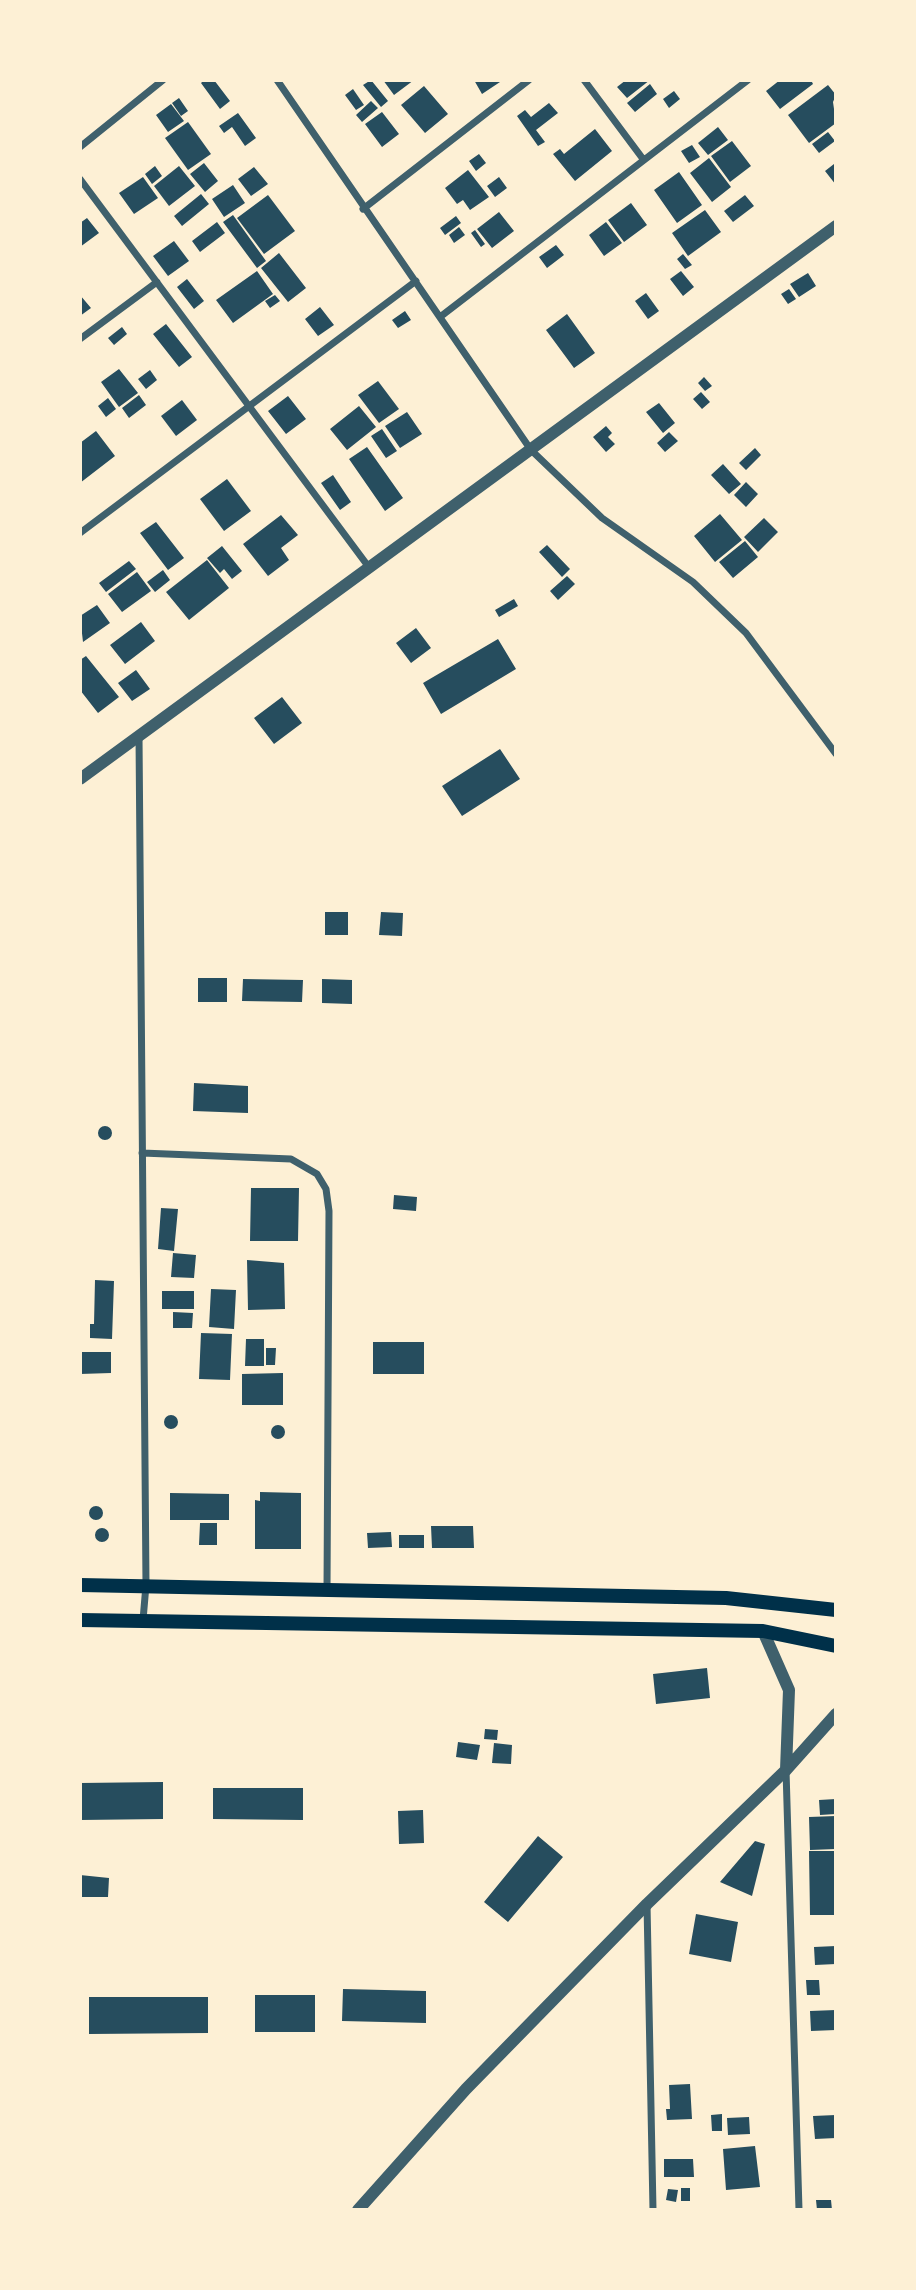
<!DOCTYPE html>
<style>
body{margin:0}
#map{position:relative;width:916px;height:2290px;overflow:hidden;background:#fdf0d5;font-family:Quicksand,sans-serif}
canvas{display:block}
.frame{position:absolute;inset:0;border:82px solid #fdf0d5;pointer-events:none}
</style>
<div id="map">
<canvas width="916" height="2290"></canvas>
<div class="frame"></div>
</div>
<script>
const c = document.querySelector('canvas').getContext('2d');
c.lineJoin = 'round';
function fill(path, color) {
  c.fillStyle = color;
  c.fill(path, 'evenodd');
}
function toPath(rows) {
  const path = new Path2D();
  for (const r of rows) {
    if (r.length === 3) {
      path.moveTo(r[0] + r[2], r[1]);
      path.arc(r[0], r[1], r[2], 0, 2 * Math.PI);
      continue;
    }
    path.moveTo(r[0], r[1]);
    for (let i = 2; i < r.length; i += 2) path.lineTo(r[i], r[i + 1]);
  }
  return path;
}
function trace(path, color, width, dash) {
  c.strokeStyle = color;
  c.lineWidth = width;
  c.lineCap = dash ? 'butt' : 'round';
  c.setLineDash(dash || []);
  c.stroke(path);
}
const building = toPath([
 [204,80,214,80,230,101,220,109,201,83],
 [371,80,388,101,381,107,363,85],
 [383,80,414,80,394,95],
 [474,80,503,80,482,94],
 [626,80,650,80,627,98,617,87],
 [780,80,811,80,813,84,780,109,766,91],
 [650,84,657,94,635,112,627,103],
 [828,85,836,95,833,102,836,123,809,143,788,115],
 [424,86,448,114,425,133,401,105],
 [353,89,364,105,356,110,345,95],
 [674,91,680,99,669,108,663,99],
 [179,98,188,111,181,116,172,103],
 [371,101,378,108,362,122,356,115],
 [549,103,558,113,536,130,545,142,538,146,517,116,525,110,531,117],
 [171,104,184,121,168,132,156,115],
 [382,112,399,134,382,147,365,124],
 [238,113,256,138,245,146,232,127,224,133,219,126],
 [188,122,211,154,188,170,165,138],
 [718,127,728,140,708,155,698,143],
 [595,129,612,151,575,181,553,154,560,149,564,154],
 [828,132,835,141,819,153,812,144],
 [732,141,751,166,730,182,711,156],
 [692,145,700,157,689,163,681,151],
 [479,154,486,163,476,171,469,161],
 [709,158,731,187,712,202,690,173],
 [204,163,218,181,205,192,190,174],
 [834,164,836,166,836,185,825,171],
 [155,166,162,176,152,184,145,174],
 [179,166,195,186,169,206,154,186],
 [254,167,268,184,251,196,238,179],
 [468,170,489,197,470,210,463,200,457,204,445,188],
 [679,172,702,205,677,223,654,190],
 [143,177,158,198,134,214,119,193],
 [499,177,507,188,495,197,487,186],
 [233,185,245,203,224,217,212,199],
 [201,194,209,204,182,226,174,216],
 [268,195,295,231,264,254,237,218],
 [745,195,754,206,733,222,724,211],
 [631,203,647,225,624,242,608,220],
 [705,210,721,232,688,256,672,233],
 [499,212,514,231,492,248,477,229],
 [233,215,266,261,257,268,223,222],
 [456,216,461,223,445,235,440,228],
 [87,218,99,233,80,247,80,223],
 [217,222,225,233,200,252,192,241],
 [606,222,622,243,604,256,589,235],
 [459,227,465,235,454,243,449,235],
 [475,230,485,244,481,247,471,233],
 [174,241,189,261,168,276,153,256],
 [556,245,564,255,547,268,539,257],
 [279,253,306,288,288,302,261,268],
 [683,254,692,265,685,269,677,259],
 [257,271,273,294,233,323,216,300],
 [681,271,694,287,683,296,670,279],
 [808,273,816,286,799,297,790,284],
 [187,279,204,301,194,309,177,287],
 [789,289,796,299,788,304,781,294],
 [646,293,659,311,648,319,635,301],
 [80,295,91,308,80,316],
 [275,295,280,301,270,308,265,301],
 [320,307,334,325,318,336,305,319],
 [405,311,411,320,398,328,392,320],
 [567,314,595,353,574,368,546,330],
 [166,324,192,357,179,367,153,334],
 [122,327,127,334,114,345,108,338],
 [119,369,138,393,119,407,101,382],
 [150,370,157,380,146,389,138,379],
 [704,377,712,386,705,391,698,383],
 [378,381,399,409,379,423,358,395],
 [701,392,710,402,702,409,693,399],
 [139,395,146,405,129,418,122,408],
 [288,396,306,419,286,434,268,411],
 [108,398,116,409,106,417,98,406],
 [182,400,197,420,176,436,161,416],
 [659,403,675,423,663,433,646,412],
 [359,406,376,427,347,450,330,429],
 [407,412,422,434,400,448,385,426],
 [606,426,612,433,608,437,615,444,606,452,593,437],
 [382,429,397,451,386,458,371,436],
 [96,431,115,456,80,483,80,443],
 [669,432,678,441,665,452,657,443],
 [367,447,403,498,385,511,349,459],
 [755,448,761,455,746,470,739,463],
 [723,464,741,484,729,494,711,475],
 [333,475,351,502,340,510,321,483],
 [227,479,251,511,224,531,200,499],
 [746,482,758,494,746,507,734,495],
 [720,514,742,540,715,562,694,536],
 [281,515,298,535,281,548,289,560,268,576,243,544],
 [764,518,778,532,758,552,744,537],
 [156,522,184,558,168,570,140,533],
 [745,541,758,557,733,578,719,562],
 [547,545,570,569,562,577,539,552],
 [222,546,242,571,232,579,224,569,220,573,207,558],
 [207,560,229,588,189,620,166,592],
 [129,561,136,569,106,592,99,583],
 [163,570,170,580,155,592,147,582],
 [137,572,151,591,122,612,108,594],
 [567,576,575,584,558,600,550,591],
 [514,599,518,606,499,617,495,610],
 [97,605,110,623,83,642,80,616],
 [141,622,155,641,125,664,110,645],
 [416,628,431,648,411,663,396,643],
 [498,639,516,669,441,714,423,683],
 [86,656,119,697,98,713,80,690,80,660],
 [136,670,150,689,132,701,118,683],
 [282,697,302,723,274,744,254,718],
 [500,749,520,779,462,816,442,786],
 [325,912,348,912,348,935,325,935],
 [381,912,403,913,402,936,379,935],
 [198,978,227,978,227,1002,198,1002],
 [243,979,303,980,302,1002,242,1001],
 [322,979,352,980,352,1004,322,1003],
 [194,1083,248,1086,248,1113,193,1111],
 [105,1133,7],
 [251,1188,299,1188,298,1241,250,1241],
 [394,1195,417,1197,416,1211,393,1209],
 [161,1208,178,1209,174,1251,158,1249],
 [173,1253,196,1255,194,1278,171,1277],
 [247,1260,284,1263,285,1309,248,1310],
 [95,1280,114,1281,112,1339,90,1338,90,1324,94,1324],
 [211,1289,236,1290,234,1329,209,1327],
 [162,1291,194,1291,194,1309,162,1309],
 [173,1312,193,1313,192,1328,173,1328],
 [201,1333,232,1334,230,1380,199,1379],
 [246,1339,264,1339,264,1366,245,1366],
 [373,1342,424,1342,424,1374,373,1374],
 [266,1348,276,1348,275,1365,266,1365],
 [80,1352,111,1352,111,1373,80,1374],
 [283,1373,283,1405,242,1405,242,1374],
 [171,1422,7],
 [278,1432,7],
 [260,1492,301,1493,301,1549,255,1549,255,1500,260,1501],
 [170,1493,229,1494,229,1520,170,1520],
 [96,1513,7],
 [200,1523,217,1523,217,1545,199,1545],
 [431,1526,473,1526,474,1548,432,1548],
 [102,1535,7],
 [391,1532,392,1547,368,1548,367,1533],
 [399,1535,424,1535,424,1548,399,1548],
 [707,1668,710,1698,656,1704,653,1674],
 [485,1729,498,1730,497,1740,484,1739],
 [458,1742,480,1745,477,1760,456,1757],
 [494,1743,512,1745,511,1764,492,1763],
 [163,1782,163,1819,80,1820,80,1783],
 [213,1788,303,1788,303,1820,213,1819],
 [836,1799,836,1814,820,1815,819,1800],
 [423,1810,424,1843,399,1844,398,1811],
 [836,1816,836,1849,810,1850,809,1817],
 [538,1836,563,1857,508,1922,484,1902],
 [755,1841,765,1844,752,1896,720,1882],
 [809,1851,836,1851,836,1915,810,1915],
 [80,1875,109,1878,108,1897,80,1897],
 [696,1914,738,1922,731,1962,689,1954],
 [836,1946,836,1964,815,1965,814,1947],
 [806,1980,819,1980,820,1995,807,1995],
 [343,1989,426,1991,426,2023,342,2021],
 [255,1995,315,1995,315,2032,255,2032],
 [89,1997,208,1997,208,2033,89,2034],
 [836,2010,836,2030,811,2031,810,2011],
 [690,2084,692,2119,667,2120,666,2109,670,2109,669,2085],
 [722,2114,722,2131,712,2131,711,2115],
 [836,2115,836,2138,815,2139,813,2116],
 [749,2117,750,2134,728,2135,727,2118],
 [755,2146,760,2187,726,2190,723,2149],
 [664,2159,693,2159,694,2177,664,2177],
 [681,2188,690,2188,690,2201,681,2201],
 [668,2189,678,2190,676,2202,666,2200],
 [816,2200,831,2200,832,2210,817,2210]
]);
const minor = toPath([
 [277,80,531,450,602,518,693,582,746,633,836,754],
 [584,80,643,159],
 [80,147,163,80],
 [80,179,368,566],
 [363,209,529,80],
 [440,317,748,80],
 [80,339,157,282],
 [80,533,416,281],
 [139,736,146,1585,143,1620],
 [142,1153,291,1159,317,1174,326,1189,329,1211,327,1589],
 [786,1770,799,2210],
 [647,1904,653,2210]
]);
const tertiary = toPath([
 [80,779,836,226],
 [763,1631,789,1690,786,1770],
 [358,2210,466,2089,647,1904,786,1770,836,1714]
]);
const secondary = toPath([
 [80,1585,726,1598,836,1610],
 [80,1620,763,1631,836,1646]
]);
fill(building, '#264d5e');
trace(minor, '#3f606c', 7);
trace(tertiary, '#3f606c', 12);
trace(secondary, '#003049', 14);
</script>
